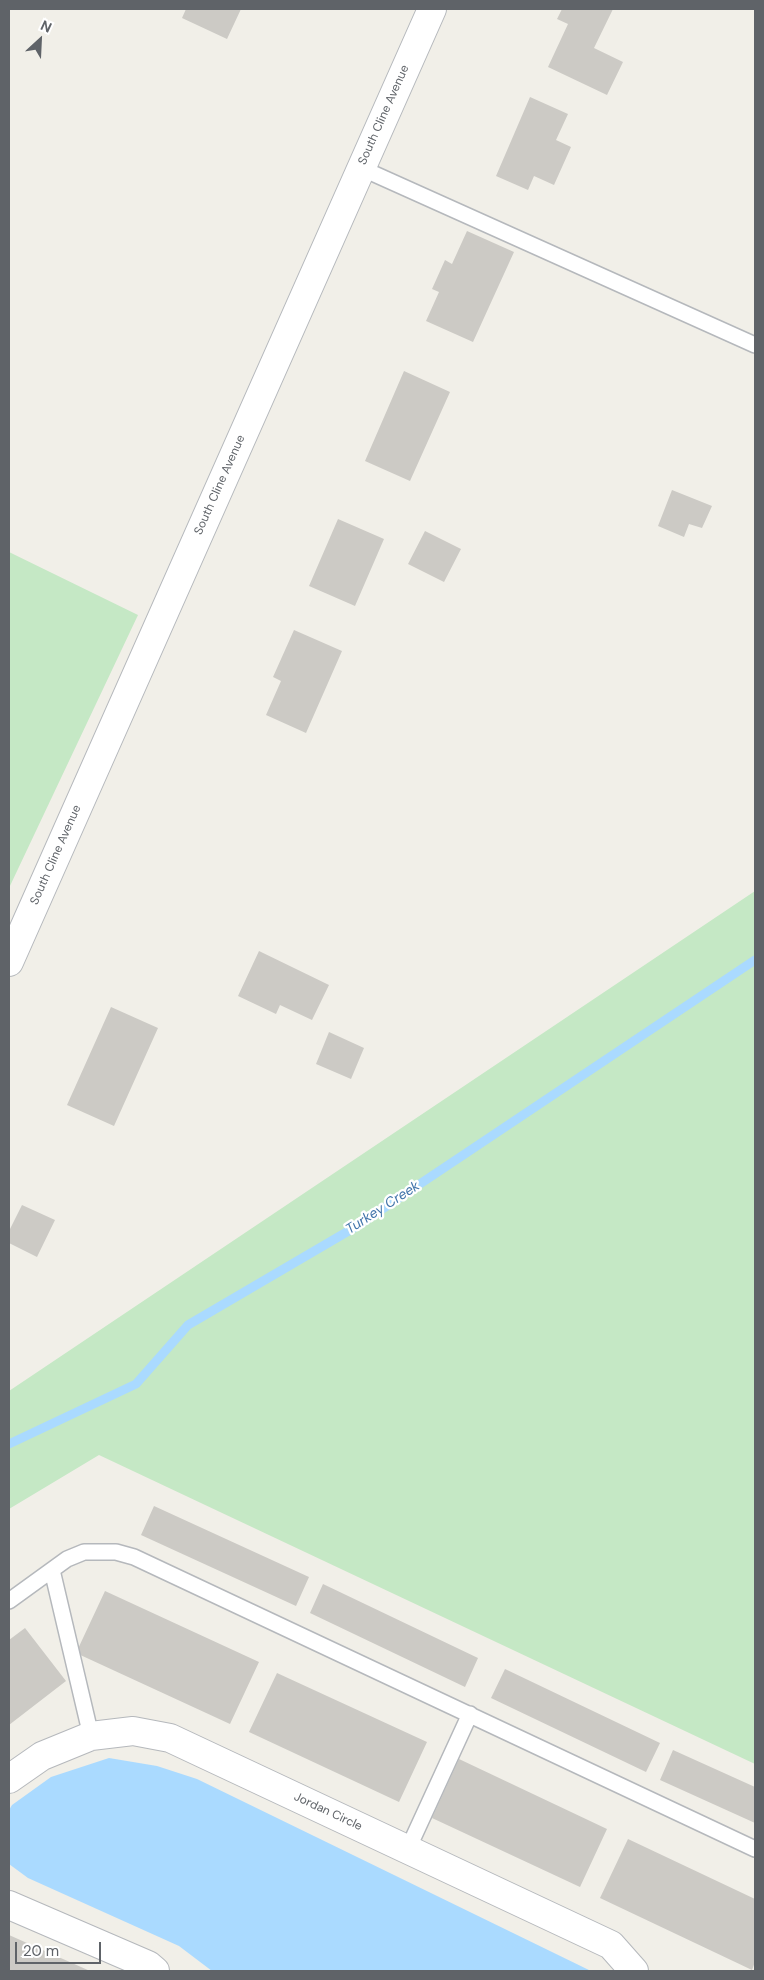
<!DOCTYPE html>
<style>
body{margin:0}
#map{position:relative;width:764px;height:1980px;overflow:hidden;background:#f1efe8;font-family:"DM Sans",sans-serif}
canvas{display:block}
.frame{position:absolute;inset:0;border:10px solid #5f6368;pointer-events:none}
.north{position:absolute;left:15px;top:15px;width:50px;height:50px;-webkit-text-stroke:4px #fff;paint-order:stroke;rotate:25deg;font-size:14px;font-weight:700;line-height:20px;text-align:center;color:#5f6368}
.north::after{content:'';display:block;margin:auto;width:18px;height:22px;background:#5f6368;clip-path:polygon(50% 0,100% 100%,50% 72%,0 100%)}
.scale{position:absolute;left:15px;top:1942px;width:86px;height:22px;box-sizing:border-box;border:2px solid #5f6368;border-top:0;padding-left:6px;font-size:15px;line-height:18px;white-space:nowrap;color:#5f6368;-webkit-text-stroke:4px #fff;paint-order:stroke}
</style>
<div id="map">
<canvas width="764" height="1980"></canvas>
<div class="frame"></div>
<div class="north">N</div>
<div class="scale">20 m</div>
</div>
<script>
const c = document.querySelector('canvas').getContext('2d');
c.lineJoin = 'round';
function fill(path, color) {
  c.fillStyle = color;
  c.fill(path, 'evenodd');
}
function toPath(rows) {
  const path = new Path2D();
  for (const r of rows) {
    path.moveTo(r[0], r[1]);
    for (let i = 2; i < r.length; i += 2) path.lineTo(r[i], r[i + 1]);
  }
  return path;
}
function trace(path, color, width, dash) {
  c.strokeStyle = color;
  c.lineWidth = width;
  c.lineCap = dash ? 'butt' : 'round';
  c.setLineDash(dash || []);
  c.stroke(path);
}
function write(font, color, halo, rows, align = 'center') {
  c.font = font + ' "DM Sans",sans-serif';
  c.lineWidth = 4.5;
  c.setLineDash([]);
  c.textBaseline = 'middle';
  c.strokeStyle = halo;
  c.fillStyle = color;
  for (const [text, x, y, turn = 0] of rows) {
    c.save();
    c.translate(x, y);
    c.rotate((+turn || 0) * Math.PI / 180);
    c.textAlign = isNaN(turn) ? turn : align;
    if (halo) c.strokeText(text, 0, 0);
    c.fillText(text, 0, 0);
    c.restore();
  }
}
const green = toPath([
 [9,552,138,615,9,888],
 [755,891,755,1764,99,1455,9,1509,9,1391]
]);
const water = toPath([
 [109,1758,157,1766,197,1779,591,1971,212,1971,179,1946,28,1878,9,1864,9,1810,12,1805,51,1777]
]);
const stream = toPath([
 [9,1444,136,1384,188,1325,357,1226,755,960]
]);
const building = toPath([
 [186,9,241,9,227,39,182,18],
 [562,9,613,9,594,48,623,62,607,95,548,67,568,24,557,19],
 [530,97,568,114,556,140,571,147,554,185,534,176,528,190,496,176],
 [467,231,514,252,473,342,426,321,439,292,432,289,445,260,452,264],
 [404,371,450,392,410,481,365,461],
 [672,490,712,506,702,528,689,524,684,537,658,526],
 [338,519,384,539,355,606,309,586],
 [425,531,461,549,444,582,408,564],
 [294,630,342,651,306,733,266,715,281,681,273,677],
 [259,951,329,985,312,1020,280,1005,276,1014,238,996],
 [111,1007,158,1028,114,1126,67,1105],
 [329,1032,364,1048,351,1079,316,1064],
 [22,1205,55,1220,37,1257,9,1243,9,1231],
 [154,1506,309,1577,296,1606,141,1535],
 [323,1584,478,1658,465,1687,310,1613],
 [105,1591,259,1662,230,1724,76,1653],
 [25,1628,66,1681,9,1725,9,1640],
 [505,1669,660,1743,646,1772,491,1698],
 [277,1673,427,1742,399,1802,249,1732],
 [673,1750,755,1787,755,1823,660,1780],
 [459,1759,607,1829,580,1887,432,1818],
 [628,1839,755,1899,755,1962,752,1970,600,1898],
 [9,1935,90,1971,9,1971]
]);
const service = toPath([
 [361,168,755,345],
 [52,1570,91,1736],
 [9,1601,67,1559,84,1552,116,1552,134,1557,755,1849],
 [408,1849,470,1714]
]);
const minor = toPath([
 [9,1779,42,1756,91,1736,133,1731,170,1738,611,1945,634,1971],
 [9,1905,148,1965,155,1971]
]);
const tertiary = toPath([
 [9,962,432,9]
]);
const streetNames = [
 ["South Cline Avenue",384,115,-66],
 ["South Cline Avenue",220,485,-66],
 ["South Cline Avenue",56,855,-66],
 ["Jordan Circle",328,1812,25]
];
const waterNames = [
 ["Turkey Creek",383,1208,-33]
];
fill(green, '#c5e8c5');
fill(water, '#aadaff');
trace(stream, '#aadaff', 9);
fill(building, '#cccac5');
trace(service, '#b5b8bc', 18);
trace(minor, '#b5b8bc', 30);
trace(tertiary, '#b5b8bc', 30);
trace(service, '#fff', 15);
trace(minor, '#fff', 28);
trace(tertiary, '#fff', 28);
write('12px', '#5f6368', '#fff', streetNames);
write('italic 14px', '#4174aa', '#fff', waterNames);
</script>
